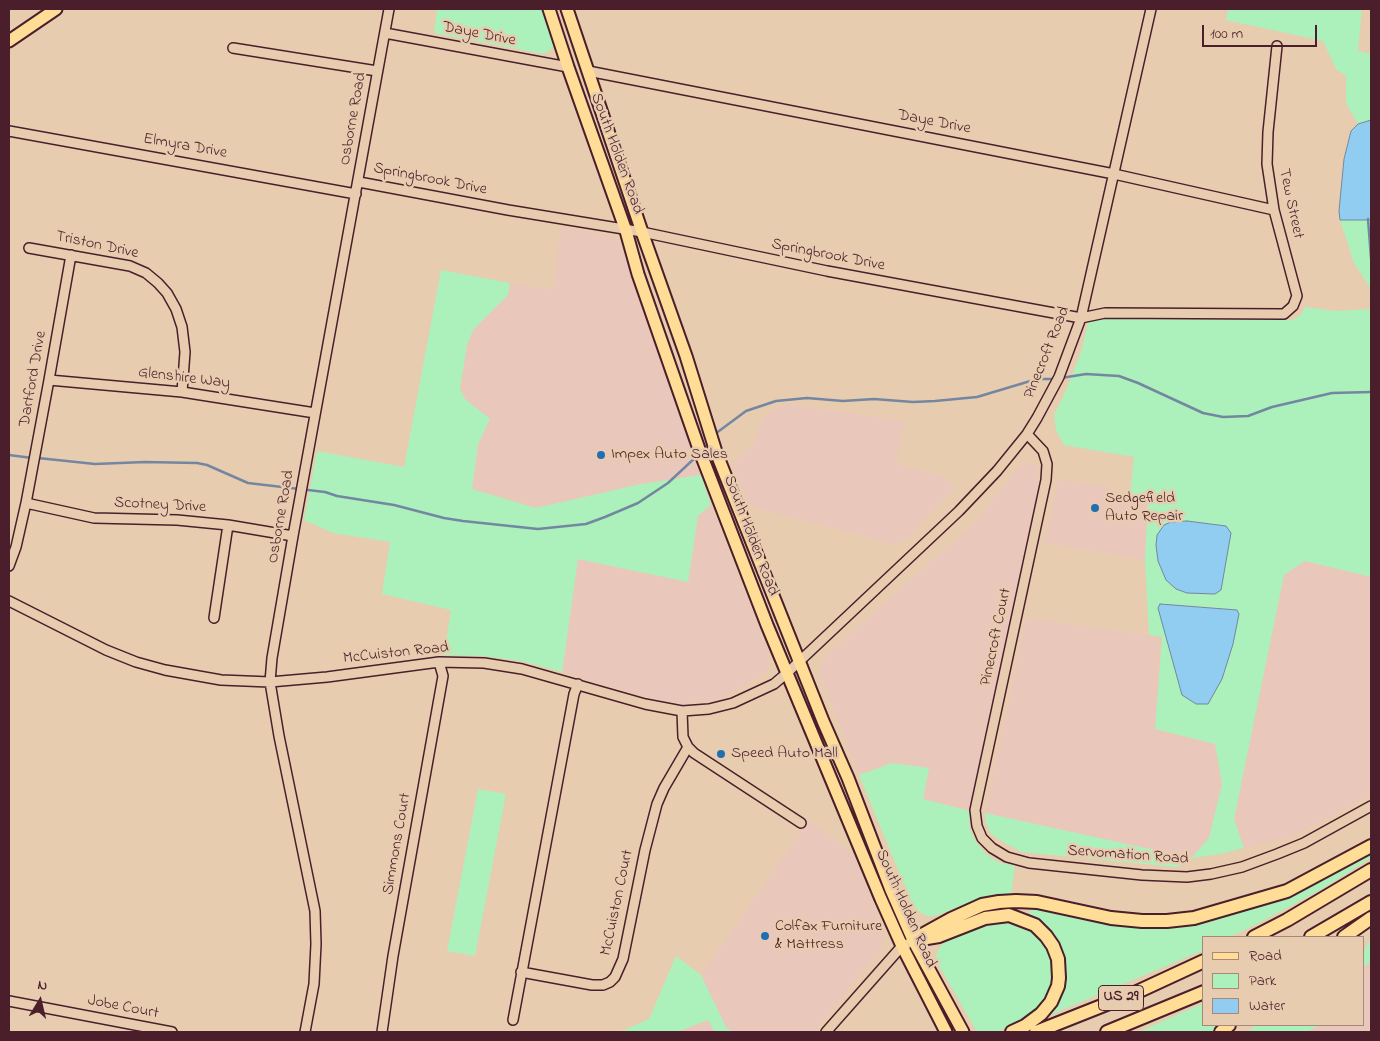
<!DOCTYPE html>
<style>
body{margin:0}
#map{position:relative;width:1380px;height:1041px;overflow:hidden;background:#e8ccaf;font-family:"Indie Flower",sans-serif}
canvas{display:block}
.frame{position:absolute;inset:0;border:10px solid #4a1f2b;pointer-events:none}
.legend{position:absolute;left:1202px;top:936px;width:162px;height:90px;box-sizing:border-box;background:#e8ccaf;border:1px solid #a9877a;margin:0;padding:6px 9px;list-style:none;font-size:15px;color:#4a1f2b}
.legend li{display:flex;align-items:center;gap:10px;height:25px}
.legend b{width:25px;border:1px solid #a9877a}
.north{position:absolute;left:15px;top:976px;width:50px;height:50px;-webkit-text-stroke:4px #e8ccaf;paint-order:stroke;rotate:9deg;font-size:14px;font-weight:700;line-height:20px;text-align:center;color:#4a1f2b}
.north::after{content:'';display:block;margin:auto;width:18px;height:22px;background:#4a1f2b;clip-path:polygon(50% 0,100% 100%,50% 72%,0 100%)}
.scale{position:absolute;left:1202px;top:25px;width:115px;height:22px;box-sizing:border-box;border:2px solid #4a1f2b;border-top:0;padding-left:6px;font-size:15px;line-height:18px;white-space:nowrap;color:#4a1f2b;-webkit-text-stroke:4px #e8ccaf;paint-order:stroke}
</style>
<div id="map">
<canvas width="1380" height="1041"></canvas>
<div class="frame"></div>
<ul class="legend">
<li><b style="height:6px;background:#ffdd96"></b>Road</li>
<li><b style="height:14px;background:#acf0bb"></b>Park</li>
<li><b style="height:14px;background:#90cdf0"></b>Water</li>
</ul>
<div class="north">N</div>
<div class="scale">100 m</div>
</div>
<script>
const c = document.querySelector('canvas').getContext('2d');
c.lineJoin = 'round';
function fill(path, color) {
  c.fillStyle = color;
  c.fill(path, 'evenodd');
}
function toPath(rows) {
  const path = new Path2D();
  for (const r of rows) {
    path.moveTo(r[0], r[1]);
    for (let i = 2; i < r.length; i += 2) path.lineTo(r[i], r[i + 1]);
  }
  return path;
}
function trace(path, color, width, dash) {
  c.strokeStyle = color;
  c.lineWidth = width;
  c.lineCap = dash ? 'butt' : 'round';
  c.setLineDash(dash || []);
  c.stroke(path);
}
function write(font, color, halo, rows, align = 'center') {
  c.font = font + ' "Indie Flower",sans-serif';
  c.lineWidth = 5;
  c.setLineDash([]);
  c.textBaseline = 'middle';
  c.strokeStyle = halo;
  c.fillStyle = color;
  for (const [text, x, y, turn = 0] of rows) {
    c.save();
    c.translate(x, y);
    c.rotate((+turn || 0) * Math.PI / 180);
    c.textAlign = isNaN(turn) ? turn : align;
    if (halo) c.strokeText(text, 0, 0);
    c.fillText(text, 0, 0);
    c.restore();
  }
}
const built = toPath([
 [562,227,614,237,621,244,701,475,641,484,536,508,472,489,478,444,490,419,465,399,460,387,467,345,473,330,508,295,510,283,552,290],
 [786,404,905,421,895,464,945,477,955,488,908,538,896,545,749,506,732,464,754,444,758,429,769,412],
 [1028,463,1037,464,1039,472,1037,496,970,811,922,799,929,768,892,763,859,775,820,675,821,664,828,654,974,523,1019,467],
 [1059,479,1100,486,1148,500,1145,560,1044,543],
 [711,505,770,655,768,669,762,675,726,696,703,702,685,704,657,700,562,672,578,559,688,582,698,516],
 [1305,561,1371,577,1371,795,1293,836,1244,848,1234,819,1284,575],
 [1026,618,1162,637,1155,729,1215,744,1222,784,1209,838,1191,858,985,813],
 [809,820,854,854,883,931,883,940,879,951,814,1032,733,1032,726,1027,701,975],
 [1371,961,1371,1032,1307,1032,1320,1025,1364,1025,1364,967],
 [708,1019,715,1032,677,1032]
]);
const green = toPath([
 [437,9,543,9,555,42,551,50,543,54,434,33],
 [1228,9,1362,9,1358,51,1371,54,1371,120,1358,124,1346,103,1346,76,1336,69,1323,41,1226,20],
 [1340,220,1371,220,1371,294,1369,286,1354,263],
 [441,270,510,283,508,295,473,330,467,345,460,388,465,399,490,419,478,444,472,489,536,508,641,484,701,475,711,505,698,516,688,582,578,559,562,672,521,661,481,656,444,655,451,610,382,594,390,542,333,533,304,520,317,451,404,467],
 [1305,307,1336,311,1371,309,1371,577,1305,561,1284,575,1234,819,1244,848,1220,854,1191,858,1177,867,1021,852,1005,843,991,834,986,823,985,813,1191,858,1209,838,1222,784,1215,744,1155,729,1162,637,1149,635,1145,560,1148,500,1130,494,1134,457,1064,445,1056,431,1054,415,1067,388,1082,349,1088,322,1104,319,1292,320,1301,315],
 [1160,604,1236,610,1233,644,1222,679,1208,704],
 [892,763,929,768,923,799,970,811,969,826,975,840,986,854,998,862,1015,866,1011,894,1000,894,977,899,941,914,930,917,921,913,913,906,859,775],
 [478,789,506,794,475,956,447,951],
 [1371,853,1371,858,1322,889,1257,924,1230,937,1204,937,1204,950,1048,1016,1047,1015,1064,988,1065,970,1063,954,1055,937,1043,924,1030,916,1031,909,1107,923,1193,923,1253,907,1278,899,1319,881],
 [1008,920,1030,927,1051,951,1055,982,1049,996,1031,1019,996,1032,977,1032,937,962,936,956,939,948,946,940,991,921],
 [1371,937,1371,961,1364,967,1364,951],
 [676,956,701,975,726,1027,733,1032,715,1032,708,1020,677,1032,620,1032,649,1019],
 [1204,1003,1204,1025,1223,1025,1215,1032,1138,1032],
 [1256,1025,1320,1025,1307,1032,1248,1032]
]);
const water = toPath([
 [1371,120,1371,220,1340,220,1339,211,1344,159,1351,131,1358,124,1371,120],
 [1187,521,1226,526,1231,533,1221,590,1215,594,1187,593,1176,589,1166,580,1158,561,1156,545,1157,535,1164,525,1171,522,1187,521],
 [1160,604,1237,610,1239,614,1233,644,1222,679,1208,704,1196,704,1182,695,1158,608,1160,604]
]);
const stream = toPath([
 [1368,219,1371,258],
 [1061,378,1086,374,1119,376,1138,383,1203,413,1223,417,1248,416,1272,407,1332,393,1371,392],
 [715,434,746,411,776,401,807,398,843,401,874,399,913,402,935,401,977,397,1037,379,1056,379],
 [9,455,32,458],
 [38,458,95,464,145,462,197,463,207,465,248,483,325,492,337,496,394,505,444,518,463,521,538,529,586,524,605,517,638,503,668,483,697,456]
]);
const minor = toPath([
 [385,33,568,67],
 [233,48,377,71],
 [588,71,1114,174,1274,210],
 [9,131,356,194],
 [359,182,508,210,642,232,827,271,1081,318,1105,313,1284,314,1293,306,1297,296,1274,210,1267,164,1268,132,1277,46],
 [29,248,130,266,146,273,158,283,167,293,176,309,182,327,185,352,182,392],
 [49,380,182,392,315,413],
 [1027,434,1043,451,1047,464,1046,480,975,810,977,826,982,838,992,848,1007,857,1029,863,1142,875,1187,877,1211,874,1242,867,1277,854,1304,843,1371,806],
 [26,503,94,518,177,520,228,525,293,536],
 [9,566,16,547,26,503,49,380,71,255],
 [9,601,106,650,136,662,165,670,221,680,270,682,327,677,439,662,484,663,522,669,645,704,682,711,709,709,733,703,774,684,787,673,959,511,997,471,1027,434,1037,418,1059,377,1081,318,1151,9],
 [214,618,228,525],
 [682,711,683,737,688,747,694,753,801,823],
 [521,972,592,985,603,985,610,982,615,977,623,959,645,850,657,804,664,788,688,747],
 [9,1001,172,1032],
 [513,1020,574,694,578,684],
 [305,1032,314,984,316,944,315,911,279,736,270,682,272,658,293,536,389,9],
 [382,1032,393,956,443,676,439,662],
 [826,1032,902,946,907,944]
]);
const major = toPath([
 [549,9,568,67,626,231,638,274,699,449,767,625,881,899,902,946,946,1032],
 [567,9,642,232,686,356,716,452,823,721,848,778,891,890,913,940,963,1032],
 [9,41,56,9]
]);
const highway = toPath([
 [1254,937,1287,920,1371,870],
 [1311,937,1371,902],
 [1344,937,1371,918],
 [921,939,939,936,985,918,1009,915,1035,925,1046,936,1053,946,1058,959,1059,978,1058,986,1051,1002,1041,1014,1025,1026,1012,1032],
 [913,940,951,919,982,905,999,902,1016,901,1037,902,1111,918,1142,921,1167,921,1194,918,1287,891,1371,846],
 [1036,1032,1137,992,1204,961],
 [1107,1032,1204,992],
 [1221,1032,1229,1025]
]);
const markers = [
 [601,455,5,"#1f6fb2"],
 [1095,508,5,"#1f6fb2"],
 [721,754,5,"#1f6fb2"],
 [765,936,5,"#1f6fb2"]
];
const shields = [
 [1121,998,45]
];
const shieldNames = [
 ["US 29",1121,998]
];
const streetNames = [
 ["Daye Drive",479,35,11],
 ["Osborne Road",354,119,-80],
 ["Daye Drive",934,123,11],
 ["Elmyra Drive",185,147,10],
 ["South Holden Road",616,154,70],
 ["Springbrook Drive",430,180,11],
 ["Tew Street",1290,204,78],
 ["Triston Drive",97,246,12],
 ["Springbrook Drive",828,256,11],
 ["Pinecroft Road",1048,353,-68],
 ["Dartford Drive",34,379,-80],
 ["Glenshire Way",184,379,7],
 ["Scotney Drive",160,506,3],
 ["Osborne Road",282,517,-80],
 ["South Holden Road",750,536,69],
 ["Pinecroft Court",997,637,-78],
 ["McCuiston Road",396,654,-6],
 ["Simmons Court",398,844,-80],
 ["Servomation Road",1128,856,4],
 ["McCuiston Court",618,903,-78],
 ["South Holden Road",905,909,66],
 ["Jobe Court",123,1008,11]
];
const poiNames = [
 ["Impex Auto Sales",611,455],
 ["Sedgefield",1105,499],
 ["Auto Repair",1105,517],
 ["Speed Auto Mall",731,754],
 ["Colfax Furniture",775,927],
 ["& Mattress",775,945]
];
fill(built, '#eac7bb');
fill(green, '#acf0bb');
fill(water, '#90cdf0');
trace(water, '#7487a1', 1);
trace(stream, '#7487a1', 2.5);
trace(minor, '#4a1f2b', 12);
trace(major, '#4a1f2b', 15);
trace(highway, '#4a1f2b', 16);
trace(minor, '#e8ccaf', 9);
trace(major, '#ffdd96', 11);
trace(highway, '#ffdd96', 12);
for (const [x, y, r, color] of markers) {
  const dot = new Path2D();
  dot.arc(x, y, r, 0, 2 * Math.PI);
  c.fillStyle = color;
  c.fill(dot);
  trace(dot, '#e8ccaf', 2);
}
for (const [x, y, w] of shields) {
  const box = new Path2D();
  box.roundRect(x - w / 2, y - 12.5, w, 25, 4);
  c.fillStyle = '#e8ccaf';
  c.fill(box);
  trace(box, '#4a1f2b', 1);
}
write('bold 15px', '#4a1f2b', null, shieldNames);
write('16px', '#4a1f2b', '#e8ccaf', streetNames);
write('16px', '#4a1f2b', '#e8ccaf', poiNames, 'left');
</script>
